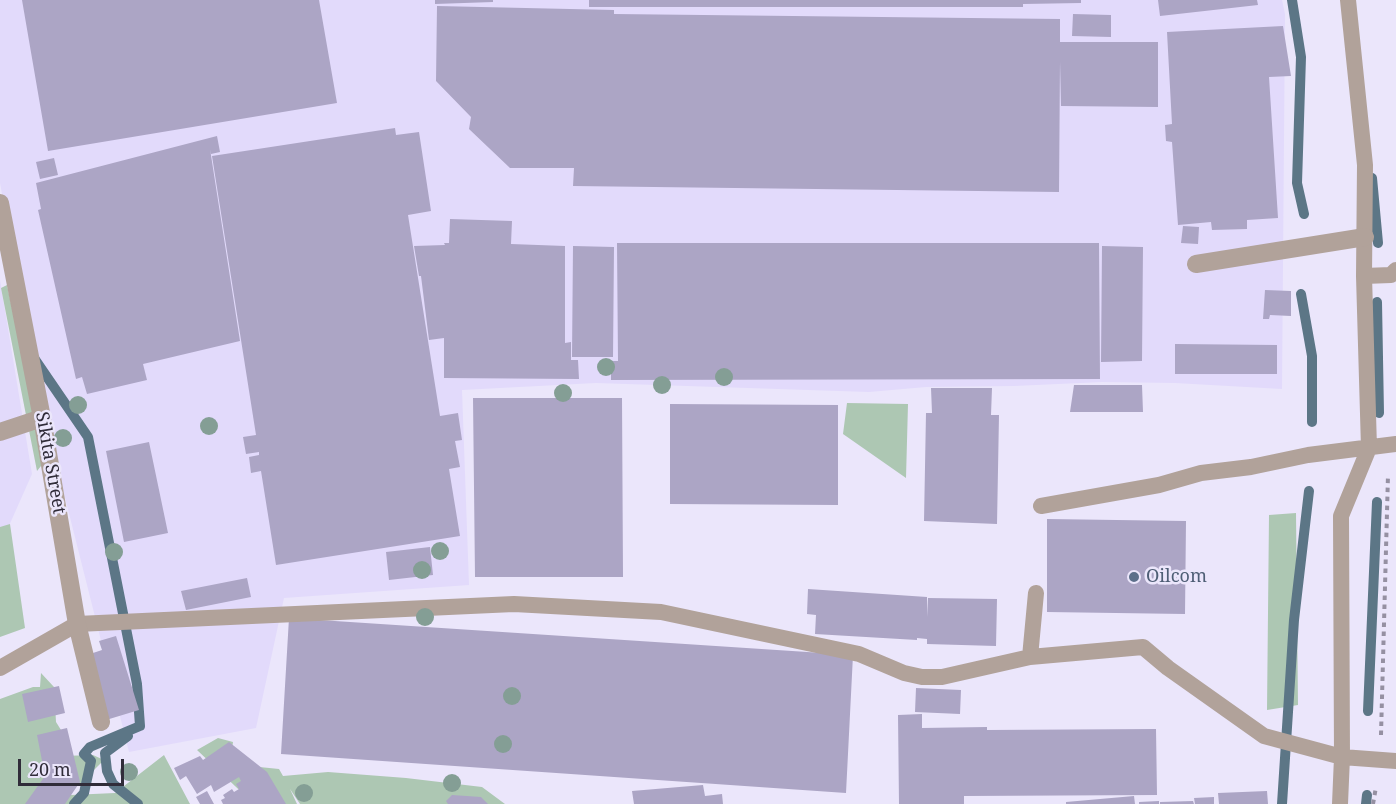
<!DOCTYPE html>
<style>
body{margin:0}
#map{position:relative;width:1396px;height:804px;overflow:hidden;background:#ebe6fb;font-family:"Noto Serif",serif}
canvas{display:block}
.scale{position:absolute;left:18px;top:759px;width:106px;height:27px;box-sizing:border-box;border:3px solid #302c39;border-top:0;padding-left:8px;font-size:18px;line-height:21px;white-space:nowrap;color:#302c39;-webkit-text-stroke:4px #ebe6fb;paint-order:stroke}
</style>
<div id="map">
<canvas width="1396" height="804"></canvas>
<div class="scale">20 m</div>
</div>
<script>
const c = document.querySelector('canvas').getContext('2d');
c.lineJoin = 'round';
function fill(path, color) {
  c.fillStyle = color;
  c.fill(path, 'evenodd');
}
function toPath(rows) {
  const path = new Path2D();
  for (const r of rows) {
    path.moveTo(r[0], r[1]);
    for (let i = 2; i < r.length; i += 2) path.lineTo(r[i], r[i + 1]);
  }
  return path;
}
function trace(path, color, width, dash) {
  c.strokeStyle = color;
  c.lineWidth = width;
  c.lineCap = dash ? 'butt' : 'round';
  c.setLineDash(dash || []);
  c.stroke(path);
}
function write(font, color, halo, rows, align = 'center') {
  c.font = font + ' "Noto Serif",serif';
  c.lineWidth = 5;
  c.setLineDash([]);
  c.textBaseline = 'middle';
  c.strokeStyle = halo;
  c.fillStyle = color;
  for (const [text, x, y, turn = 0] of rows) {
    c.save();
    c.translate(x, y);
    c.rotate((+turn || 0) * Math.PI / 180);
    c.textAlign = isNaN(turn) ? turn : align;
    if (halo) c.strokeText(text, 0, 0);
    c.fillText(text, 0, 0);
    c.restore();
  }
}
const built = toPath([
 [0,0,1282,0,1285,14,1282,389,1175,383,1102,382,1014,386,926,387,869,392,596,383,462,390,469,585,284,598,256,728,129,752,40,398,0,183],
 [0,280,32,474,0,546]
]);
const green = toPath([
 [7,285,45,461,37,471,1,288],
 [847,403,908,404,906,478,843,434],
 [1296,513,1298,705,1267,710,1269,515],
 [10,524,25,628,0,637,0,527],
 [41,673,54,687,56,722,61,730,71,795,115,793,164,755,190,804,0,804,0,699,33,687,40,687],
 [218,738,233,742,230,764,279,769,283,776,328,772,406,778,482,787,505,804,300,804,290,789,297,804,254,804,197,750],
 [93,755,104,760,79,785,60,782,63,756]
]);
const stream = toPath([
 [1292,0,1301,57,1297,183,1304,214],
 [1372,178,1378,243],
 [1301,294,1312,356,1312,422],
 [1377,302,1379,413],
 [34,358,88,437,137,684,140,726,90,747,84,754,91,761,84,793,74,804],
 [1368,711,1377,502],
 [128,736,105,753,107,771,113,784,138,804],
 [1282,804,1294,620,1309,491],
 [1366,804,1367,795]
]);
const building = toPath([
 [22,0,319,0,337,103,48,151],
 [435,0,493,0,493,2,435,4],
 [589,0,1081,0,1081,3,1023,4,1023,7,589,7],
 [1158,0,1257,0,1258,5,1160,16],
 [437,6,614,10,614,14,1060,19,1060,42,1158,42,1158,107,1061,106,1060,61,1059,192,573,186,574,168,510,168,469,129,471,117,436,81],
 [1073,14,1111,15,1111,37,1072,36],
 [1283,26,1291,76,1269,77,1278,218,1247,220,1247,229,1212,230,1211,222,1178,225,1172,142,1166,141,1165,125,1172,124,1167,32],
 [395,128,396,135,419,132,431,211,408,215,440,416,458,413,462,440,455,441,460,467,449,469,460,536,276,565,261,471,251,473,249,457,259,455,259,452,246,454,243,437,256,435,212,156],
 [217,136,220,152,211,154,210,149,240,341,143,364,147,380,87,394,82,377,76,379,38,210,41,209,36,183],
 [54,158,58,175,40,179,36,162],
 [450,219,512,221,511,244,565,246,565,343,571,342,571,360,578,360,579,379,444,378,444,338,429,340,421,276,419,276,414,246,445,245,444,243,449,243],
 [1183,226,1199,227,1198,244,1181,243],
 [617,243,1099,243,1100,379,611,380,611,361,618,361],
 [573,246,614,247,613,357,572,357],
 [1102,246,1143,247,1142,361,1101,362],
 [1265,290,1291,291,1291,316,1270,315,1269,319,1263,319],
 [1175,344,1277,345,1277,374,1175,374],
 [1074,385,1142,385,1143,412,1070,412],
 [931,388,992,388,991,415,999,415,997,524,924,521,926,413,932,413],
 [473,398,622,398,623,577,475,577],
 [670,404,838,405,838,505,670,504],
 [149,442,168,533,124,542,106,451],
 [1047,519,1186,521,1185,614,1047,612],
 [430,547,433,575,389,580,386,552],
 [247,578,251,597,186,610,181,591],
 [808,589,927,597,927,617,928,598,997,599,996,646,927,644,927,639,917,638,917,640,815,634,816,615,807,614],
 [289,618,853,655,846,793,281,754],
 [116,636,139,710,106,720,87,655,102,650,99,641],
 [59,686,65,713,28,722,22,694],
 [916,688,961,690,960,714,915,712],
 [922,714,922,728,987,727,987,730,1156,729,1157,795,964,796,964,804,899,804,898,715],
 [67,728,80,782,65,804,25,804,45,776,37,735],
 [229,742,267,772,286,804,223,804,221,800,225,798,223,795,232,789,234,792,239,789,236,784,241,781,239,777,214,792,211,785,197,794,186,776,180,780,174,768,200,756,203,760],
 [703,785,705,796,722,794,723,804,634,804,632,791],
 [207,791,214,804,200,804,196,797],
 [1267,791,1268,804,1219,804,1218,793],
 [452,795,481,797,488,804,448,804,446,801],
 [1134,796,1135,804,1066,804,1066,802],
 [1214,797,1214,804,1195,804,1194,798],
 [1159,801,1159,804,1139,804,1139,802],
 [1193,801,1194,804,1160,804,1160,802]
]);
const path = toPath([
 [1381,735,1388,475],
 [1373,804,1376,787]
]);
const lane = toPath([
 [1364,276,1391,275,1396,270],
 [1041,506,1159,485,1201,473,1251,467,1308,455,1396,444],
 [1036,593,1030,657,1143,647,1168,668,1264,736,1342,757,1396,761],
 [0,668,77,624,514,604,661,612,859,654,904,673,922,677,942,677,1030,657],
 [1340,804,1342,757,1341,516,1369,448,1364,276,1365,165,1348,0]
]);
const street = toPath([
 [0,203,42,418,77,624,101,722],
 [1196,264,1365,237],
 [0,432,42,418]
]);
const trees = [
 [606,367],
 [724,377],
 [662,385],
 [563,393],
 [78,405],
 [209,426],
 [63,438],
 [440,551],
 [114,552],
 [422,570],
 [425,617],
 [512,696],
 [503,744],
 [129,772],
 [452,783],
 [304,793]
];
const markers = [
 [1134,577,6,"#5c6f8a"]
];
const streetNames = [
 ["Sikita Street",50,463,80]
];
const serviceNames = [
 ["Oilcom",1146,577]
];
fill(built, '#e2dafb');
fill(green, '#adc7b3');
trace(stream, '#5c7686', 10);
fill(building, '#aca5c5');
trace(path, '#9590a2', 4, [4.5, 4.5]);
trace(lane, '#b1a29a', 16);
trace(street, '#b1a29a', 18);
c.fillStyle = '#849e95';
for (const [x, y] of trees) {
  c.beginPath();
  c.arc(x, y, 9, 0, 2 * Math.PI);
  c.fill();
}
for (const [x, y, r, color] of markers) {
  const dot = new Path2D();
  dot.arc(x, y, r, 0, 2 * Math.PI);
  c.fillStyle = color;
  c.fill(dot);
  trace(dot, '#ebe6fb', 2);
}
write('18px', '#302c39', '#ebe6fb', streetNames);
write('18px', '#4e5e75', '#ebe6fb', serviceNames, 'left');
</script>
